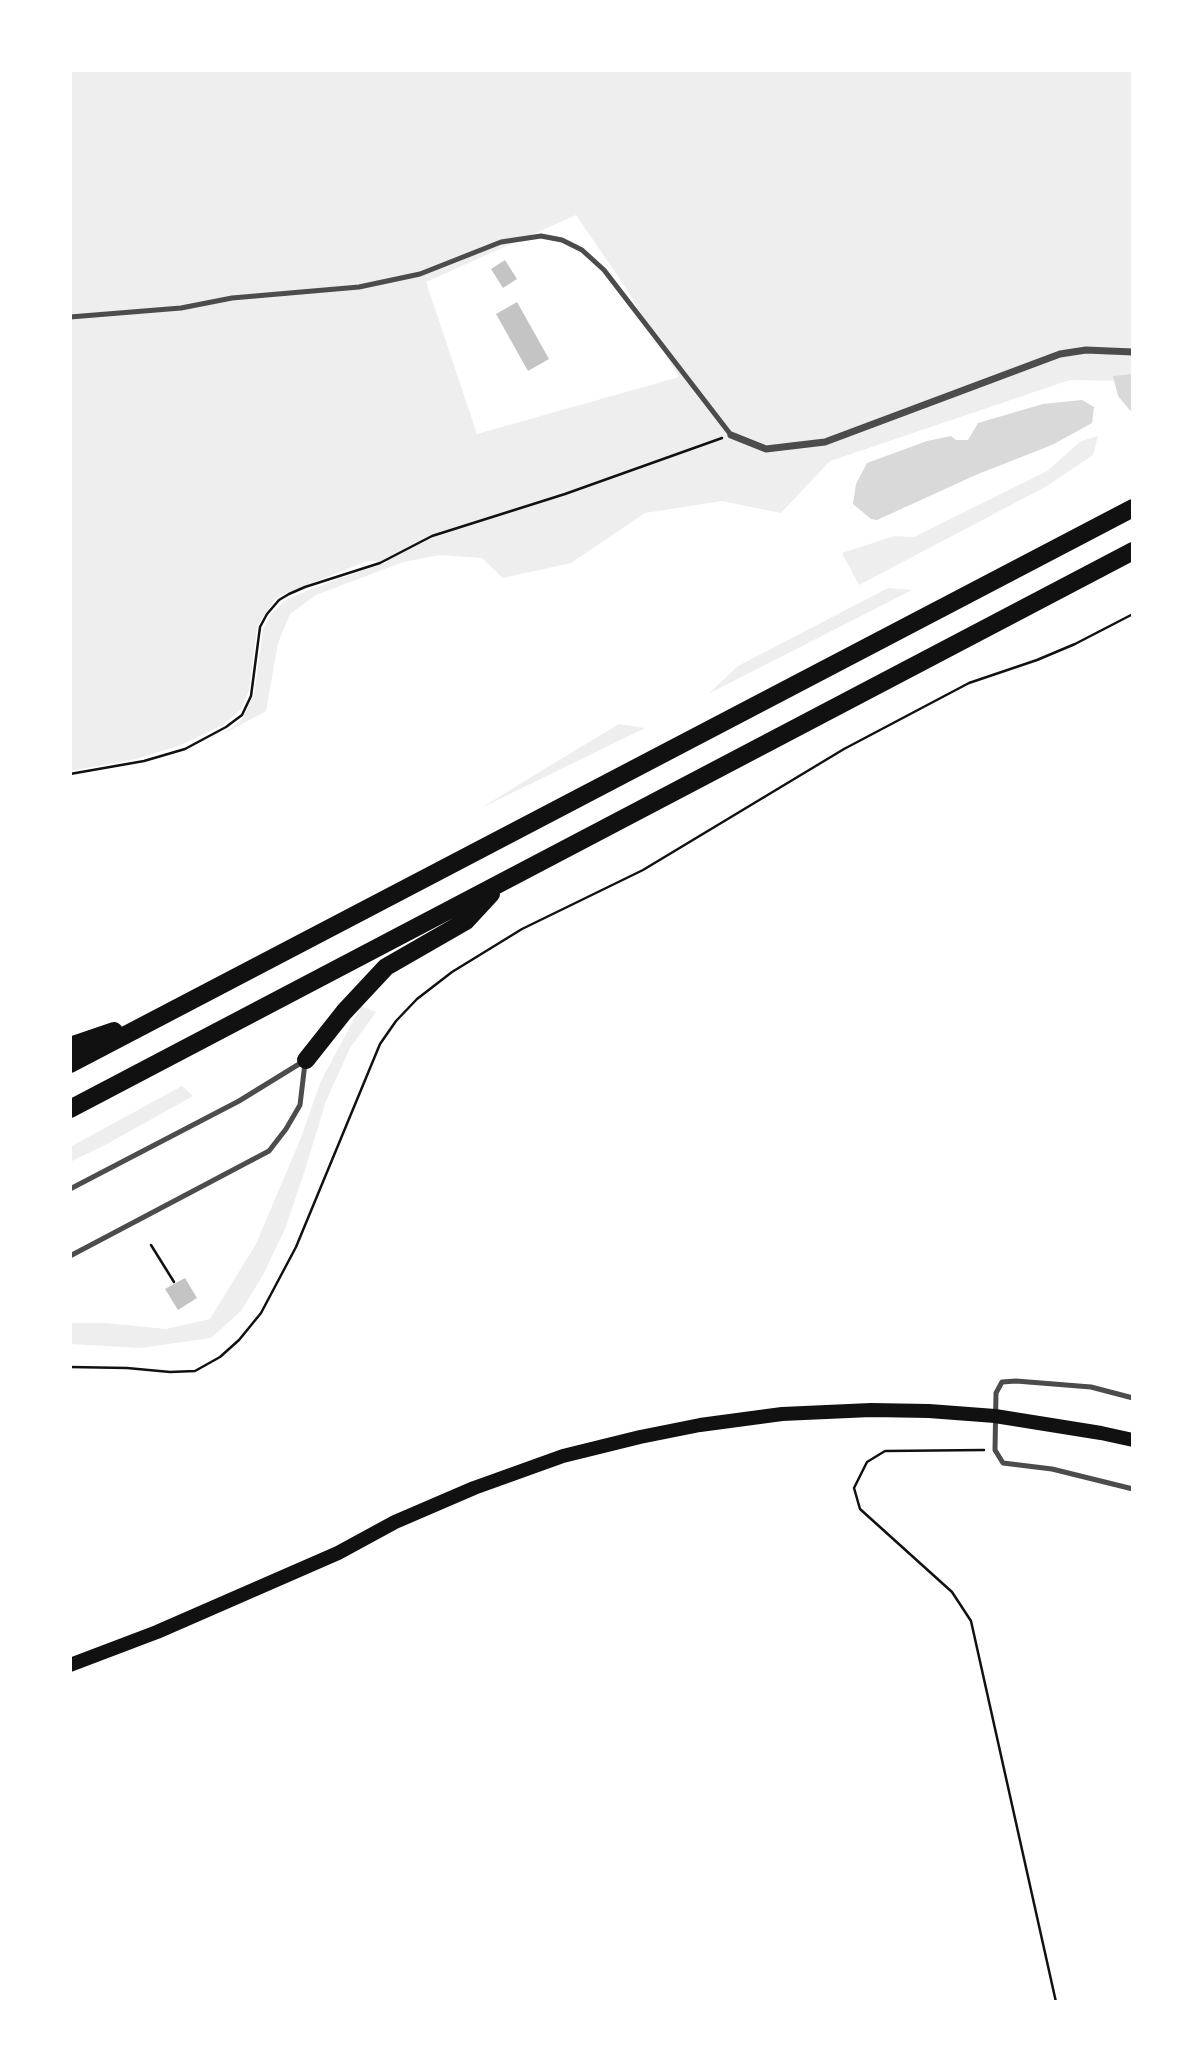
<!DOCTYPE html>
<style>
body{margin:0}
#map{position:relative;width:1203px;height:2072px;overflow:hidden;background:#fff;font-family:"Sofia Sans Condensed",sans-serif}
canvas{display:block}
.frame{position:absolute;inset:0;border:72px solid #fff;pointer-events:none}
</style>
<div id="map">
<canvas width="1203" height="2072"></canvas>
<div class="frame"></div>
</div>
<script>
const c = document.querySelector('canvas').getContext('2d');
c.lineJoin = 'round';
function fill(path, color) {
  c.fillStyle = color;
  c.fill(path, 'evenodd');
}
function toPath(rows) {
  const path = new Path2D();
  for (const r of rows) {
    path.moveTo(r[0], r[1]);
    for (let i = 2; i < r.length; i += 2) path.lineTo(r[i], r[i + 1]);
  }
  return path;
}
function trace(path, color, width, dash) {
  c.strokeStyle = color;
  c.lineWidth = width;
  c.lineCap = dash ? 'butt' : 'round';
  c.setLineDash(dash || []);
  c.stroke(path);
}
const green = toPath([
 [70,70,1133,70,1133,381,1070,380,830,461,781,513,722,501,645,513,571,563,503,578,482,558,440,555,403,562,316,595,290,614,278,643,266,711,224,734,242,719,254,695,263,629,271,614,287,599,314,588,387,562,367,561,277,597,260,621,257,629,249,691,241,709,223,725,181,745,136,759,70,771],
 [576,215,624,285,679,377,477,434,426,282],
 [1098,436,1093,455,1047,486,859,585,842,553,894,536,914,537,1047,471,1081,441],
 [888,588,912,590,708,694,738,666],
 [619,724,645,728,481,808,551,765],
 [361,1006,376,1012,350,1048,346,1057,326,1101,305,1170,285,1229,263,1275,241,1311,211,1338,140,1348,70,1344,70,1323,106,1323,166,1329,210,1319,256,1244,300,1140,321,1081],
 [182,1086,193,1096,105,1145,70,1162,70,1147]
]);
const water = toPath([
 [1133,374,1133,414,1118,396,1113,376],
 [1082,400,1094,407,1092,423,1052,445,978,474,877,520,871,519,853,504,856,484,867,463,927,441,951,436,956,440,968,440,978,423,1043,404]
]);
const building = toPath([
 [505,260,517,279,503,288,491,269],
 [517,302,549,359,528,371,496,314],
 [185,1278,197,1298,178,1310,165,1289]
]);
const path = toPath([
 [70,774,144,761,185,749,226,727,242,715,251,696,260,627,267,614,279,600,289,594,305,587,380,563,432,536,565,494,722,438],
 [151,1245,174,1282],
 [70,1367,127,1368,170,1372,195,1371,220,1357,239,1340,261,1313,296,1247,380,1044,396,1021,417,999,452,972,522,929,643,870,844,749,969,683,1037,660,1075,644,1133,614],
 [984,1450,885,1451,867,1462,854,1488,860,1509,952,1592,971,1621,1056,2002]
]);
const service = toPath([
 [70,317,181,308,232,298,359,287,420,274,501,242,541,236,562,240,582,250,604,270,731,435],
 [70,1189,239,1101,304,1061],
 [70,1256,269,1151,286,1129,300,1105,305,1063],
 [1133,1398,1091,1387,1016,1381,1002,1382,996,1393,995,1450,1003,1463,1052,1469,1133,1489]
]);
const minor = toPath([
 [731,435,766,449,825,442,1060,354,1086,350,1133,352]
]);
const secondary = toPath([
 [70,1665,157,1632,338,1553,395,1522,474,1488,563,1456,640,1437,700,1425,782,1414,871,1410,929,1411,995,1416,1101,1433,1133,1440]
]);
const motorway = toPath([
 [70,1046,114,1031],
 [306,1060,344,1012,386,967,466,921,491,894],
 [70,1064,1133,508],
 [70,1109,1133,551]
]);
fill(green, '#eee');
fill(water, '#d9d9d9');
fill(building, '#c4c4c4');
trace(path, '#111', 2.5);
trace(service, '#4c4c4c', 5);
trace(minor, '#4c4c4c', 7);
trace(secondary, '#111', 14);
trace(motorway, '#111', 18);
</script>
